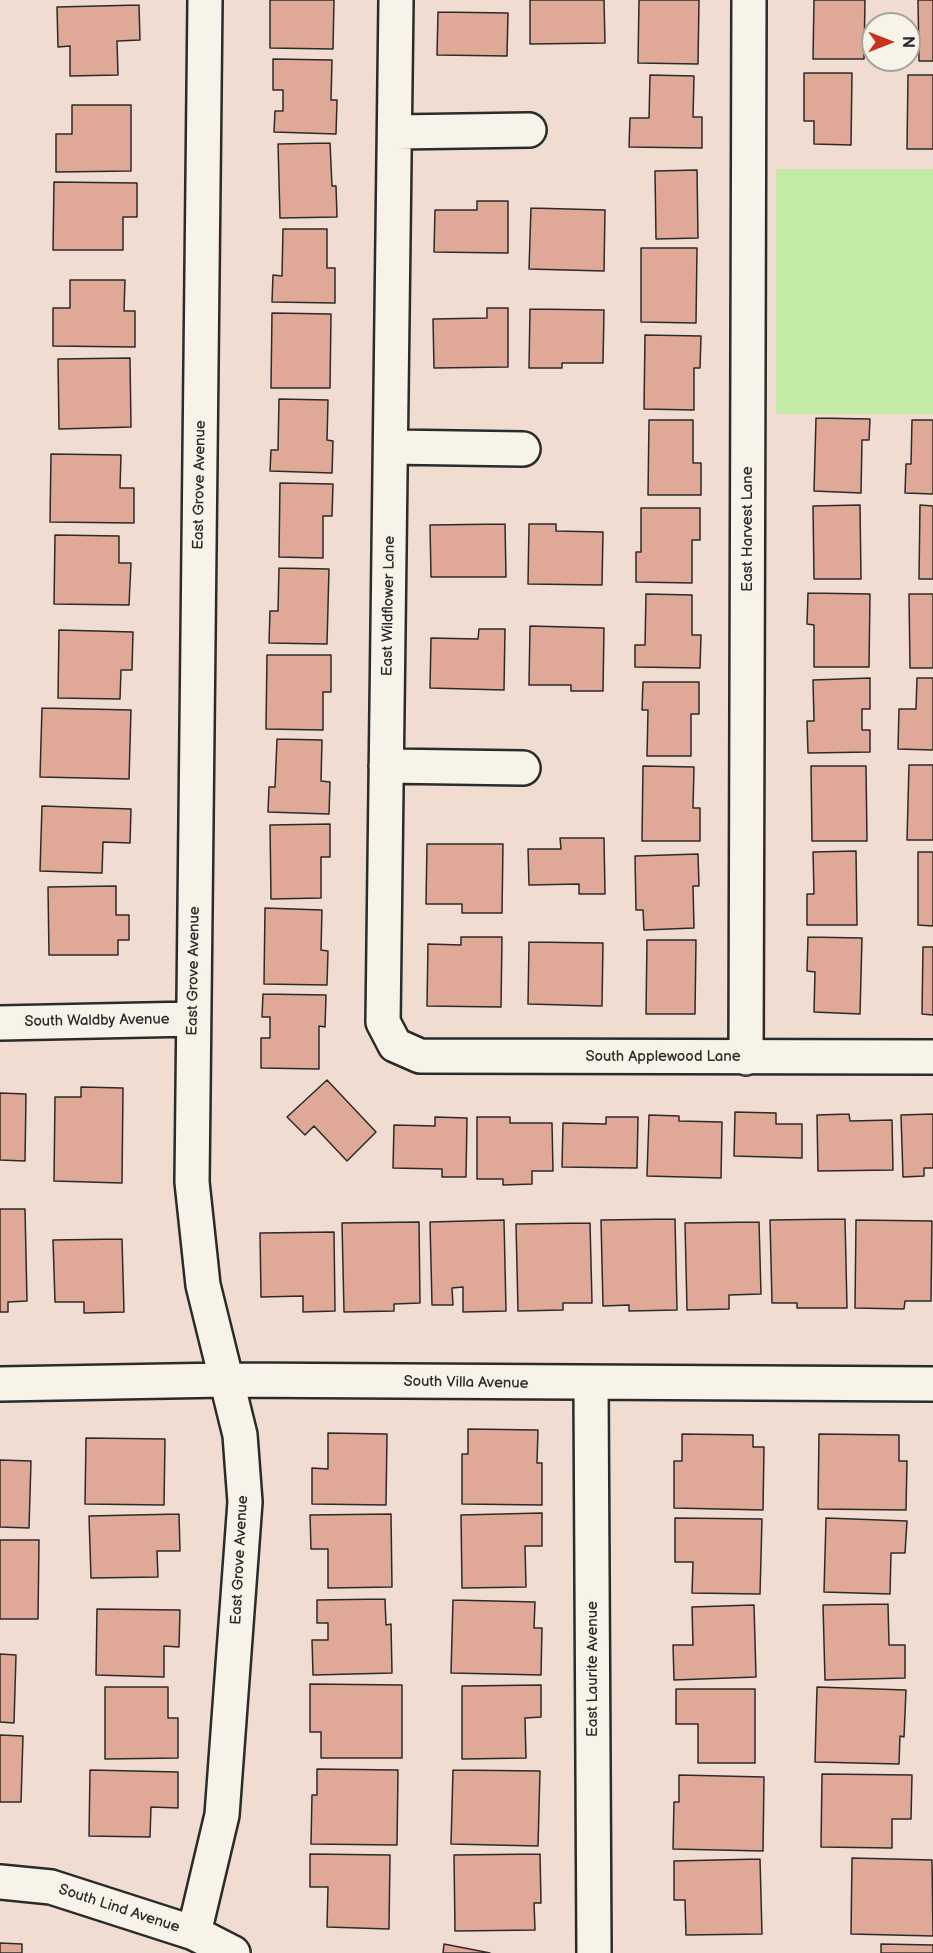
<!DOCTYPE html>
<style>
body{margin:0}
#map{position:relative;width:933px;height:1953px;overflow:hidden;background:#f0dcd0;font-family:"Balsamiq Sans",sans-serif}
canvas{display:block}
.north{position:absolute;left:861px;top:12px;width:60px;height:60px;box-sizing:border-box;background:#f7f3e8;border:2px solid #a5a39c;border-radius:50%;rotate:90deg;font-size:16px;font-weight:700;line-height:24px;text-align:center;color:#2b2b2b}
.north::after{content:'';display:block;margin:auto;width:21px;height:27px;background:#c8321e;clip-path:polygon(50% 0,100% 100%,50% 72%,0 100%)}
</style>
<div id="map">
<canvas width="933" height="1953"></canvas>
<div class="north">N</div>
</div>
<script>
const c = document.querySelector('canvas').getContext('2d');
c.lineJoin = 'round';
function fill(path, color) {
  c.fillStyle = color;
  c.fill(path, 'evenodd');
}
function toPath(rows) {
  const path = new Path2D();
  for (const r of rows) {
    path.moveTo(r[0], r[1]);
    for (let i = 2; i < r.length; i += 2) path.lineTo(r[i], r[i + 1]);
  }
  return path;
}
function trace(path, color, width, dash) {
  c.strokeStyle = color;
  c.lineWidth = width;
  c.lineCap = dash ? 'butt' : 'round';
  c.setLineDash(dash || []);
  c.stroke(path);
}
function write(font, color, halo, rows, align = 'center') {
  c.font = font + ' "Balsamiq Sans",sans-serif';
  c.lineWidth = 6;
  c.setLineDash([]);
  c.textBaseline = 'middle';
  c.strokeStyle = halo;
  c.fillStyle = color;
  for (const [text, x, y, turn = 0] of rows) {
    c.save();
    c.translate(x, y);
    c.rotate((+turn || 0) * Math.PI / 180);
    c.textAlign = isNaN(turn) ? turn : align;
    if (halo) c.strokeText(text, 0, 0);
    c.fillText(text, 0, 0);
    c.restore();
  }
}
const green = toPath([
 [776,169,933,169,933,414,776,414]
]);
const building = toPath([
 [270,0,334,0,333,49,270,48,270,0],
 [530,0,604,0,605,43,530,44,530,0],
 [639,0,699,0,698,64,638,63,639,0],
 [814,0,865,0,864,59,813,59,814,0],
 [918,0,933,0,933,61,919,61,918,0],
 [139,5,140,40,117,41,118,75,70,76,70,46,58,47,57,7,139,5],
 [438,12,508,13,507,56,437,55,438,12],
 [273,59,332,60,331,100,337,100,336,134,274,132,275,111,283,111,283,90,273,90,273,59],
 [804,73,852,73,851,145,814,144,814,121,804,121,804,73],
 [650,75,694,76,693,117,702,117,702,148,629,147,630,118,649,118,650,75],
 [908,75,933,75,933,149,907,149,908,75],
 [72,105,131,105,131,171,56,172,56,134,72,134,72,105],
 [330,143,332,186,336,186,337,217,280,218,278,144,330,143],
 [697,170,698,238,656,239,655,171,697,170],
 [54,182,137,183,137,217,123,217,123,250,53,250,54,182],
 [477,201,508,201,508,253,434,252,435,210,477,210,477,201],
 [531,208,605,210,604,271,529,269,531,208],
 [283,229,327,229,327,268,335,268,335,303,272,302,273,275,282,276,283,229],
 [641,248,697,248,696,323,641,322,641,248],
 [70,280,125,280,124,311,135,311,135,347,53,346,53,308,70,308,70,280],
 [487,308,508,308,508,367,434,368,433,319,487,318,487,308],
 [530,309,604,310,603,363,562,363,562,368,529,368,530,309],
 [272,313,331,314,330,388,271,388,272,313],
 [645,335,701,336,700,368,694,368,694,410,644,409,645,335],
 [130,358,131,427,59,429,58,359,130,358],
 [279,399,328,400,327,440,333,441,332,473,270,471,271,450,278,450,279,399],
 [816,418,870,419,869,440,862,440,861,493,814,491,816,418],
 [649,420,693,420,693,463,701,463,701,495,648,495,649,420],
 [912,420,933,420,933,494,905,493,906,464,911,464,912,420],
 [51,454,121,455,120,488,134,488,134,523,50,522,51,454],
 [280,483,333,484,332,516,323,516,323,558,279,557,280,483],
 [860,505,861,579,814,579,813,506,860,505],
 [920,505,933,506,933,579,919,579,920,505],
 [641,508,700,508,700,540,692,540,692,583,636,582,636,552,641,552,641,508],
 [505,524,506,577,431,577,430,525,505,524],
 [529,524,556,524,556,531,603,532,602,585,528,584,529,524],
 [55,535,119,536,119,563,131,563,129,605,54,604,55,535],
 [279,568,329,569,327,644,269,643,270,611,278,611,279,568],
 [808,593,870,594,869,667,814,667,814,625,807,624,808,593],
 [646,594,692,595,692,635,701,635,700,668,635,667,635,645,645,645,646,594],
 [909,594,933,594,933,668,910,668,909,594],
 [530,626,604,628,603,691,571,691,571,685,529,685,530,626],
 [479,629,505,629,504,690,430,688,431,638,478,639,479,629],
 [59,630,133,632,132,670,121,670,120,699,58,698,59,630],
 [267,655,331,655,331,692,323,692,323,730,266,729,267,655],
 [870,678,870,709,862,709,862,730,870,730,870,752,808,753,807,721,814,721,813,680,870,678],
 [917,678,933,678,933,750,898,749,899,709,916,709,917,678],
 [643,682,699,682,699,714,691,714,691,756,647,756,648,710,642,710,643,682],
 [42,708,131,710,129,779,40,777,42,708],
 [277,739,322,740,321,781,330,782,329,814,268,812,269,787,275,787,277,739],
 [909,765,933,765,933,840,907,840,909,765],
 [643,766,694,767,693,808,700,808,700,841,642,841,643,766],
 [811,766,866,766,867,841,812,841,811,766],
 [42,806,131,809,130,843,103,842,102,873,40,871,42,806],
 [330,824,330,857,321,857,321,898,271,899,270,825,330,824],
 [560,838,604,838,605,894,579,894,579,884,529,885,528,849,561,849,560,838],
 [427,844,503,844,502,913,462,913,462,904,426,904,427,844],
 [856,851,857,925,807,925,807,894,814,894,813,852,856,851],
 [918,852,933,852,933,926,918,925,918,852],
 [698,854,699,886,693,886,694,928,644,930,643,910,636,910,635,856,698,854],
 [116,886,116,915,129,915,129,940,118,940,118,955,49,955,48,887,116,886],
 [265,908,322,910,321,950,328,951,327,985,264,984,265,908],
 [461,937,502,937,501,1007,427,1006,428,944,461,945,461,937],
 [808,937,862,938,860,1014,814,1012,815,972,807,971,808,937],
 [647,940,696,940,695,1014,646,1014,647,940],
 [529,942,603,943,602,1006,528,1004,529,942],
 [923,947,933,947,933,1015,922,1014,923,947],
 [263,994,326,995,325,1027,319,1026,319,1069,261,1068,261,1038,270,1038,270,1017,262,1017,263,994],
 [327,1080,376,1132,347,1161,314,1126,305,1135,287,1117,327,1080],
 [81,1087,123,1088,122,1183,54,1181,55,1097,81,1097,81,1087],
 [0,1093,26,1094,25,1161,0,1160,0,1093],
 [735,1112,776,1113,776,1124,802,1124,802,1158,734,1156,735,1112],
 [849,1114,850,1121,892,1120,893,1170,818,1171,817,1115,849,1114],
 [933,1114,933,1168,924,1168,924,1176,903,1177,901,1115,933,1114],
 [649,1115,679,1116,679,1121,722,1122,721,1178,647,1176,649,1115],
 [435,1117,467,1118,466,1177,442,1177,442,1169,393,1168,394,1125,435,1126,435,1117],
 [477,1117,510,1117,510,1123,552,1123,553,1171,532,1171,532,1184,503,1185,503,1179,477,1179,477,1117],
 [606,1117,638,1117,637,1168,562,1167,563,1123,606,1124,606,1117],
 [0,1209,25,1209,27,1301,8,1302,8,1312,0,1312,0,1209],
 [675,1219,677,1310,629,1311,629,1305,603,1306,601,1220,675,1219],
 [845,1219,847,1308,797,1308,797,1303,772,1303,770,1220,845,1219],
 [504,1220,506,1311,463,1312,463,1287,452,1288,453,1305,432,1305,430,1222,504,1220],
 [856,1220,932,1221,931,1301,905,1301,904,1309,855,1308,856,1220],
 [419,1222,420,1303,394,1304,394,1311,344,1312,342,1223,419,1222],
 [759,1222,761,1294,729,1295,729,1309,687,1310,685,1223,759,1222],
 [590,1223,592,1303,563,1303,563,1310,518,1311,516,1224,590,1223],
 [334,1232,335,1311,303,1312,303,1296,261,1297,260,1233,334,1232],
 [122,1239,124,1312,84,1313,84,1302,55,1302,53,1240,122,1239],
 [468,1429,538,1430,537,1463,542,1463,542,1505,462,1504,462,1454,468,1454,468,1429],
 [328,1433,387,1434,386,1505,312,1504,312,1468,328,1469,328,1433],
 [682,1434,753,1435,753,1447,764,1447,763,1510,674,1508,674,1461,682,1461,682,1434],
 [819,1434,899,1435,899,1461,907,1461,906,1510,818,1509,819,1434],
 [86,1438,165,1439,164,1505,85,1504,86,1438],
 [0,1460,31,1461,29,1528,0,1527,0,1460],
 [542,1513,542,1546,525,1546,526,1587,462,1588,461,1515,542,1513],
 [179,1514,180,1551,157,1551,158,1577,91,1578,89,1516,179,1514],
 [391,1514,392,1587,328,1588,328,1549,311,1549,310,1515,391,1514],
 [675,1518,762,1519,760,1594,692,1593,693,1562,675,1562,675,1518],
 [826,1518,907,1521,905,1553,891,1553,890,1594,824,1592,826,1518],
 [0,1540,39,1540,38,1619,0,1619,0,1540],
 [385,1599,386,1625,391,1624,392,1673,313,1675,312,1640,328,1640,328,1623,317,1623,317,1600,385,1599],
 [453,1600,535,1602,534,1628,542,1628,541,1675,451,1673,453,1600],
 [888,1604,889,1645,905,1645,905,1678,825,1680,823,1605,888,1604],
 [754,1605,756,1677,674,1680,673,1645,693,1645,692,1607,754,1605],
 [97,1609,180,1610,179,1647,164,1646,164,1677,96,1675,97,1609],
 [0,1654,16,1655,14,1723,0,1722,0,1654],
 [310,1684,402,1685,402,1758,321,1758,321,1732,310,1732,310,1684],
 [541,1685,541,1717,525,1718,526,1758,462,1759,462,1686,541,1685],
 [105,1687,168,1687,168,1718,178,1718,178,1758,105,1759,105,1687],
 [817,1687,906,1690,904,1737,900,1736,899,1764,815,1762,817,1687],
 [676,1689,755,1689,755,1763,698,1763,698,1724,676,1724,676,1689],
 [0,1735,23,1736,21,1802,0,1802,0,1735],
 [317,1769,398,1770,397,1845,311,1844,312,1795,317,1795,317,1769],
 [90,1770,178,1772,178,1808,151,1807,150,1837,89,1836,90,1770],
 [453,1770,540,1771,538,1846,451,1844,453,1770],
 [822,1774,912,1775,911,1819,892,1819,892,1848,821,1847,822,1774],
 [679,1775,764,1777,763,1851,673,1849,674,1802,679,1802,679,1775],
 [310,1854,390,1855,389,1929,327,1927,328,1887,310,1887,310,1854],
 [540,1854,541,1903,534,1903,535,1930,455,1931,454,1855,540,1854],
 [852,1858,932,1860,933,1936,851,1934,852,1858],
 [760,1859,762,1934,686,1935,685,1900,674,1900,674,1861,760,1859],
 [0,1943,22,1944,22,1953,0,1953,0,1943],
 [444,1944,490,1953,443,1953,444,1944],
 [881,1944,933,1945,933,1953,881,1953,881,1944]
]);
const street = toPath([
 [396,0,383,1022,395,1045,420,1056,933,1057],
 [396,132,529,130],
 [391,447,523,449],
 [386,766,523,768],
 [0,1023,193,1019],
 [746,1058,749,0],
 [0,1384,225,1380,933,1384],
 [591,1384,594,1953],
 [0,1882,51,1887,194,1933,233,1953],
 [194,1933,222,1815,245,1502,240,1435,203,1285,192,1182,205,0]
]);
const streetNames = [
 ["East Grove Avenue",200,485,-89],
 ["East Harvest Lane",748,529,-90],
 ["East Wildflower Lane",389,606,-89],
 ["East Grove Avenue",194,971,-89],
 ["South Waldby Avenue",97,1021,-1],
 ["South Applewood Lane",663,1057],
 ["South Villa Avenue",466,1383,1],
 ["East Grove Avenue",240,1560,-87],
 ["East Laurite Avenue",593,1669,-90],
 ["South Lind Avenue",119,1909,18]
];
fill(green, '#c4eba5');
fill(building, '#e0a897');
trace(building, '#2b2b2b', 1.5);
trace(street, '#2b2b2b', 38);
trace(street, '#f7f3e8', 33);
write('15px', '#2b2b2b', '#f7f3e8', streetNames);
</script>
